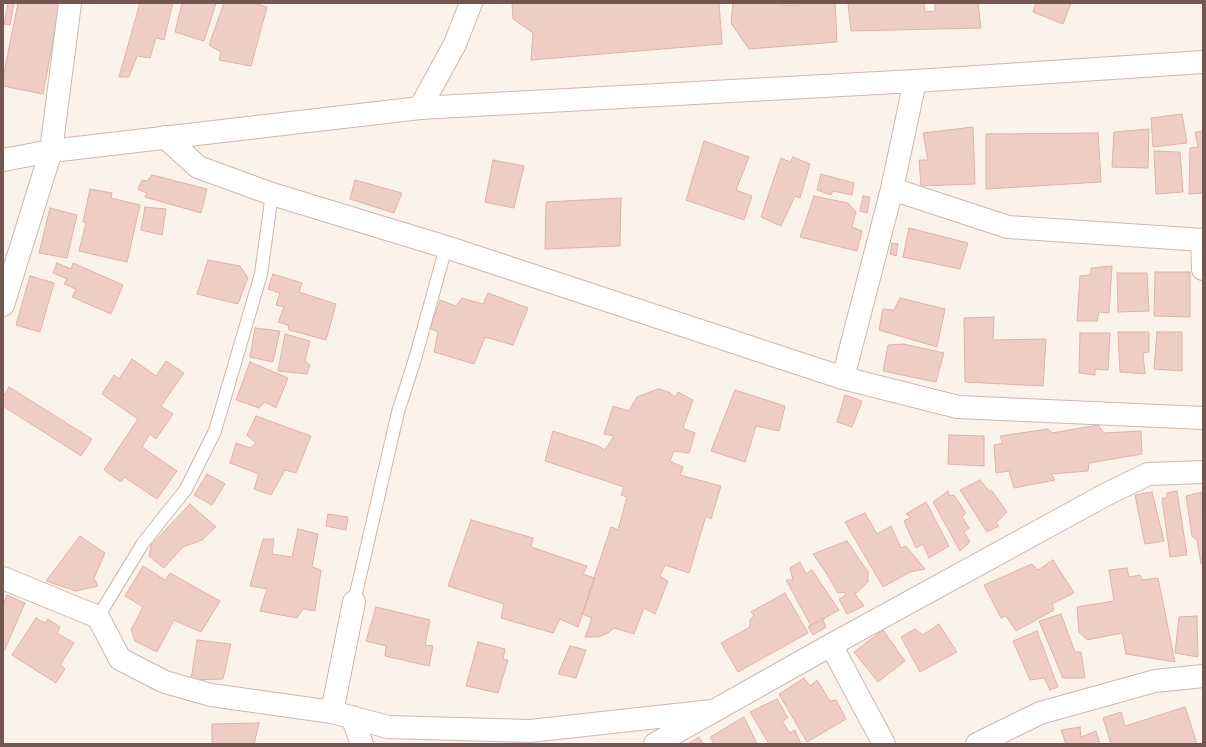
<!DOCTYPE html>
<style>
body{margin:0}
#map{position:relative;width:1206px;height:747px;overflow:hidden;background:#fbf2ea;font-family:"Space Grotesk",sans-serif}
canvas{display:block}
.frame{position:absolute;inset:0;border:4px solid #73564f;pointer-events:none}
</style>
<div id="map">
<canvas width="1206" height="747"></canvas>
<div class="frame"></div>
</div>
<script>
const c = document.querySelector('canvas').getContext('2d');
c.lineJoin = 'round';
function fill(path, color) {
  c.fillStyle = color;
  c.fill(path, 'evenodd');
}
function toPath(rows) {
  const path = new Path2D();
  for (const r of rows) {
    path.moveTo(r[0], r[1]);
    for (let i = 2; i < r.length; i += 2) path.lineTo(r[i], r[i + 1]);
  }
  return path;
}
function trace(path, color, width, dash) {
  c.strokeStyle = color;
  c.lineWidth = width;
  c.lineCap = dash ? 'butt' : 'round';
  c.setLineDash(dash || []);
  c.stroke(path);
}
const building = toPath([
 [8,3,14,3,10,25,4,24,8,3],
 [18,3,60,3,43,94,3,86,3,78,18,3],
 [140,3,173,3,164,40,156,38,150,58,137,56,129,77,119,77,140,3],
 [182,3,216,3,204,41,175,32,182,3],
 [224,3,254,3,267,7,251,66,219,60,221,52,209,45,224,3],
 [512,3,719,3,722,44,531,60,533,33,513,19,512,3],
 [733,3,783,3,783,5,799,5,799,3,835,3,837,42,749,49,731,23,733,3],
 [848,3,924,3,925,12,935,11,935,3,978,3,981,28,851,31,848,3],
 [1036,3,1071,3,1063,24,1033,12,1036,3],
 [1182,114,1187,143,1153,147,1151,118,1182,114],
 [973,127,975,184,921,186,919,160,928,160,923,133,973,127],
 [1149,129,1148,168,1112,167,1114,132,1149,129],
 [1203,131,1203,193,1189,194,1190,148,1198,147,1195,132,1203,131],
 [1098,133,1101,182,986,189,986,134,1098,133],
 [704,141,749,157,736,190,752,196,744,220,686,200,704,141],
 [1154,151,1180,152,1183,192,1156,194,1154,151],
 [793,157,810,164,800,198,795,196,781,226,761,217,781,158,790,162,793,157],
 [493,160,524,166,514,208,485,202,493,160],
 [821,174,854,183,852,195,833,191,831,195,817,190,821,174],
 [152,175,207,189,201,213,145,197,147,193,138,189,142,180,147,181,152,175],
 [355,180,402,193,394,213,350,199,355,180],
 [90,189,112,193,111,198,140,205,127,262,79,251,86,223,83,222,90,189],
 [814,196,848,203,856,212,852,227,862,231,857,251,800,237,814,196],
 [863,196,870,197,867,213,860,211,863,196],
 [621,198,620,246,545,249,546,202,621,198],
 [145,207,166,209,162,235,141,230,145,207],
 [50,208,77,215,67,258,39,253,50,208],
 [909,228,968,243,960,269,903,257,909,228],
 [892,243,898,244,896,256,890,254,892,243],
 [208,260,240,266,248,278,238,304,197,294,208,260],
 [57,263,71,269,73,263,123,285,111,314,72,297,76,289,64,284,67,279,53,273,57,263],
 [1112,266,1109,313,1099,312,1097,321,1077,321,1080,276,1091,275,1091,268,1112,266],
 [1155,272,1190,272,1190,317,1154,316,1155,272],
 [1117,273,1147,273,1149,311,1118,312,1117,273],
 [273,274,302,283,299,292,336,304,326,340,289,330,288,325,278,322,284,307,276,305,280,293,268,289,273,274],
 [30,276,54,283,40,332,16,325,30,276],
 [488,293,528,308,513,345,485,337,474,364,434,352,438,332,430,328,440,300,456,306,462,298,483,304,488,293],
 [900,298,945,309,937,347,879,330,883,309,894,310,900,298],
 [994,317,993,340,1046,339,1043,386,965,382,964,318,994,317],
 [255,328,280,331,273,362,250,357,255,328],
 [1118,332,1149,332,1149,352,1143,353,1145,374,1120,372,1118,332],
 [1157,332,1182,332,1182,371,1154,369,1157,332],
 [1080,333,1110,333,1108,370,1095,369,1095,375,1079,373,1080,333],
 [285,334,310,341,305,361,310,365,307,374,278,371,285,334],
 [904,344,944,353,936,382,883,371,888,345,904,344],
 [132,359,156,376,166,361,184,373,161,406,173,414,156,439,150,434,142,447,177,471,157,499,124,477,121,482,104,470,138,419,102,394,114,375,119,379,132,359],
 [250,362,288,378,276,408,265,402,259,408,236,400,250,362],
 [9,387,92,439,81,456,3,406,3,397,9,387],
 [658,389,669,392,675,397,678,392,693,400,683,428,695,433,689,453,674,451,670,461,683,467,680,475,721,486,711,519,706,516,689,573,665,565,660,576,668,581,655,614,644,608,634,634,614,628,608,633,599,637,585,637,592,618,582,614,611,527,618,530,627,497,621,495,624,487,545,461,553,431,596,445,605,450,614,436,604,434,613,406,629,411,637,397,658,389],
 [735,390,785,406,779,431,756,426,745,462,711,451,735,390],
 [845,395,862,401,852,427,837,422,845,395],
 [256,416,311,436,296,473,285,470,271,495,254,489,259,474,230,463,236,443,250,448,256,443,247,435,256,416],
 [1098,425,1104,433,1141,431,1142,454,1089,463,1088,471,1051,474,1055,480,1014,488,1009,471,996,473,994,445,1003,443,1000,436,1048,429,1052,433,1098,425],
 [949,435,984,436,984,466,948,464,949,435],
 [207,474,225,484,212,505,194,495,207,474],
 [980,480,989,491,992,491,1007,512,996,523,999,526,987,532,960,490,980,480],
 [948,491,950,496,954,495,966,513,962,517,969,528,964,532,970,542,960,551,933,502,948,491],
 [1177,491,1187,555,1170,557,1162,498,1167,498,1167,493,1177,491],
 [1152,492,1164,541,1145,544,1135,495,1152,492],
 [1202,492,1203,564,1201,564,1197,540,1192,536,1186,496,1202,492],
 [926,502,949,546,929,558,923,544,916,548,904,521,911,517,906,514,926,502],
 [190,504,216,527,202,540,183,547,164,568,149,556,151,545,190,504],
 [865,513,877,534,891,526,901,548,906,546,925,569,910,572,883,587,845,522,865,513],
 [328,514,348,517,346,530,326,526,328,514],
 [471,520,533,538,531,547,587,566,583,574,595,578,578,627,560,619,553,633,501,618,504,604,448,586,471,520],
 [298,529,318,534,312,567,321,570,315,611,303,609,297,618,260,611,267,589,250,586,263,539,274,539,272,554,292,557,298,529],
 [80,536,105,553,94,578,98,586,76,591,46,581,80,536],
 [847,541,868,572,868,582,855,594,864,606,847,614,839,599,846,595,844,592,838,593,825,571,813,554,847,541],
 [1053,560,1074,593,1052,604,1054,610,1016,631,1006,616,1001,618,984,585,1032,564,1038,570,1053,560],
 [800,562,806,574,812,570,839,610,811,626,786,580,793,580,790,568,800,562],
 [143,566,165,580,170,573,220,601,201,632,174,620,157,652,135,641,131,630,143,607,125,596,143,566],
 [1127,568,1129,577,1140,575,1142,580,1158,578,1175,662,1126,654,1122,633,1087,640,1079,632,1077,607,1114,601,1109,570,1127,568],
 [785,593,808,633,738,672,721,643,750,627,750,620,754,615,751,612,785,593],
 [7,595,25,603,4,651,3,650,3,605,7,595],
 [376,607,430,620,425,645,433,646,429,666,385,656,386,646,366,641,376,607],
 [1061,614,1075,652,1081,652,1085,678,1063,678,1039,621,1061,614],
 [1197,616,1198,657,1175,653,1179,617,1197,616],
 [36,618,45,623,48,619,60,627,57,633,74,643,60,665,65,669,56,683,12,655,36,618],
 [822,618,826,627,813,635,808,627,822,618],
 [939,624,957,652,920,672,901,637,915,629,923,635,939,624],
 [883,630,905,661,878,682,854,652,883,630],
 [1037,631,1058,687,1050,690,1044,678,1030,680,1013,641,1037,631],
 [197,640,231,644,223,679,191,680,197,640],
 [478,642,505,649,503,659,508,660,498,693,466,686,478,642],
 [570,646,586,650,576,678,558,674,570,646],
 [804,678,810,686,817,680,830,701,836,700,846,719,807,742,779,694,804,678],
 [777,699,788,718,782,721,790,733,795,730,801,744,769,744,750,712,777,699],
 [1185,707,1197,744,1111,744,1103,718,1121,712,1125,726,1185,707],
 [744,717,757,744,714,744,710,737,744,717],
 [259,723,254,744,212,744,212,724,259,723],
 [1080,727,1081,737,1096,731,1100,744,1066,744,1061,730,1080,727],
 [699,737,703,744,688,744,699,737]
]);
const service = toPath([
 [354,602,398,412,415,359,446,247],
 [98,617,143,543,186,489,215,431,261,274,272,194]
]);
const minor = toPath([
 [420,108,455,44,471,3],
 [165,137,198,167,272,194,446,247,843,378,958,407,1203,418],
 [892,189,1008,227,1203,240],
 [1202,240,1203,269],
 [3,305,51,151,70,3],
 [843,378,892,189,915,81],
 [3,578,98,617,120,659,165,682,211,695,332,712,388,727,530,731,712,711],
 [831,645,884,744],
 [332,712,354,602],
 [352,717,362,744],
 [655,744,831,645,1105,495,1148,474,1203,472],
 [977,744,1040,713,1155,681,1203,676]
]);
const tertiary = toPath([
 [3,160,51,151,420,108,915,81,1203,62]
]);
fill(building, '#eecec4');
trace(building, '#dfb2a6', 1);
trace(service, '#ccb8b0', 14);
trace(minor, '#ccb8b0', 24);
trace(tertiary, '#ccb8b0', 24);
trace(service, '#fff', 12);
trace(minor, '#fff', 22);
trace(tertiary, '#fff', 22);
</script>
